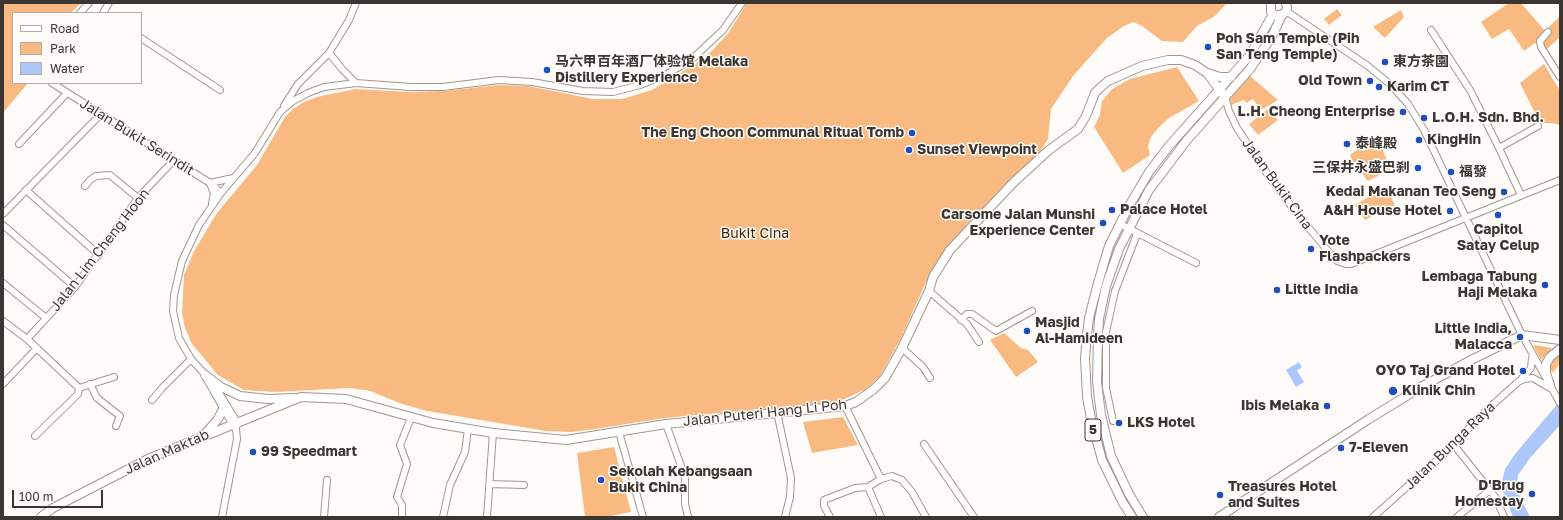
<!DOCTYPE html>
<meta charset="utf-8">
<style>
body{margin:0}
#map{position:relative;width:1563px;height:520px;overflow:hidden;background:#fefbf9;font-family:"Golos Text",sans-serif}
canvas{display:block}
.frame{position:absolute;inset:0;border:4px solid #3b3632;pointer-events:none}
.legend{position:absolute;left:12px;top:12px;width:130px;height:72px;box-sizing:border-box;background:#fefbf9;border:1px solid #b0aca9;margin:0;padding:5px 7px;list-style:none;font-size:12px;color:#3b3632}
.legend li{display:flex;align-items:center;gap:8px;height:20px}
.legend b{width:20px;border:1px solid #b0aca9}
.scale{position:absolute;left:12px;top:490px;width:91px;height:18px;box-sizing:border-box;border:2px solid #3b3632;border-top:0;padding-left:5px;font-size:12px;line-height:14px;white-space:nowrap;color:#3b3632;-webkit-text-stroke:3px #fefbf9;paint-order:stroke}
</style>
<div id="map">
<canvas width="1563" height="520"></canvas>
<div class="frame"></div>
<ul class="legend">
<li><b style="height:5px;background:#fff"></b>Road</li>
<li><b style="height:11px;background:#f9ba82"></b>Park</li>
<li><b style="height:11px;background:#acc7f9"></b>Water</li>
</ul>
<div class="scale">100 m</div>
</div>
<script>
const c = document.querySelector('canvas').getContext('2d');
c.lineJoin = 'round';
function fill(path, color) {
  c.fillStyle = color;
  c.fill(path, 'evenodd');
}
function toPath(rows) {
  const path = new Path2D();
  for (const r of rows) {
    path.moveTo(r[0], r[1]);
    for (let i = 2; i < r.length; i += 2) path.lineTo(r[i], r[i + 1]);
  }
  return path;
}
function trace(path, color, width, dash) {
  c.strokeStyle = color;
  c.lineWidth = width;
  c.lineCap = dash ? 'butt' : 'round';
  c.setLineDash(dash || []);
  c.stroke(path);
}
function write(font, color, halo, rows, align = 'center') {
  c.font = font + ' "Golos Text","Noto Sans SC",sans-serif';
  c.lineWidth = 3;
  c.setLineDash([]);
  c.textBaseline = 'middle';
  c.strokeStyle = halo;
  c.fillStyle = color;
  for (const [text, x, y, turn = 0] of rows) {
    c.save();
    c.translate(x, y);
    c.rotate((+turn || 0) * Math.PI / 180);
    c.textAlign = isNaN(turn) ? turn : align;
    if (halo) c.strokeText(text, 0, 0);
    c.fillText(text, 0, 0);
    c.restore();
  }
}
const green = toPath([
 [3,3,81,3,71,13,13,13,13,83,28,83,3,113],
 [747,3,1227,3,1215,16,1197,26,1183,42,1162,41,1142,26,1133,22,1124,26,1107,38,1073,76,1051,109,1048,139,1039,153,970,221,948,247,926,282,900,340,880,376,866,389,838,402,664,418,595,429,571,432,546,431,427,411,402,404,370,391,350,388,275,392,244,390,218,375,192,344,185,328,182,313,184,275,194,251,217,213,257,165,285,117,293,109,304,102,317,97,355,89,410,92,444,91,498,85,528,86,593,99,622,99,652,90,705,58,727,35],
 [1509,3,1521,3,1545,31,1560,16,1559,38,1546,50,1535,43,1524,51,1509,29,1492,39,1481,22],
 [1337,9,1342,15,1329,25,1324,19],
 [1401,10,1404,17,1385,38,1373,27],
 [1544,64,1560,91,1560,125,1551,123,1540,123,1520,83],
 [1177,67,1199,101,1169,118,1158,128,1151,137,1148,146,1150,155,1123,173,1094,127,1100,115,1102,101,1112,89,1130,79],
 [1249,75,1278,100,1261,110,1253,99,1246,103,1244,100,1231,105,1230,97],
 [1268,109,1278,120,1258,135,1249,124],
 [1379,142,1391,169,1368,181,1353,162,1350,155,1360,148,1363,151],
 [1385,187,1395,205,1365,220,1355,205],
 [1004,333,1021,348,1028,350,1038,362,1016,377,990,340],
 [1533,345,1541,346,1552,348,1541,360],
 [843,417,858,445,812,453,803,422],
 [614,447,631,512,606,517,585,517,577,453]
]);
const forest = toPath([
 [1560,353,1560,363,1553,373,1548,366,1552,359]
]);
const water = toPath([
 [1299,362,1302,367,1297,371,1304,382,1296,387,1286,370],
 [1560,401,1560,425,1530,458,1518,475,1517,487,1520,497,1530,517,1513,517,1503,491,1502,481,1505,469,1515,454]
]);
const minor = toPath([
 [1286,11,1368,66,1391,85,1408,104,1424,130,1522,335,1560,403],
 [80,13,89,3],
 [103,13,109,3],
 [1431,30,1470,90,1499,148,1521,195],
 [1548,32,1540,41,1541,47,1560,77],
 [141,38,220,90],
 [329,53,342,69,356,83],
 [52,83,210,183,221,193],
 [1225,97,1229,111,1237,128,1268,175,1298,215,1333,257,1337,261,1346,264,1351,264,1560,180],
 [284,106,298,84,329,53,349,20,356,3],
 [19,144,67,93],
 [1499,148,1538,126],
 [210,183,214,194,212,203],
 [210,183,233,178],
 [85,186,90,180,96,176,110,175,138,198],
 [26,190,99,255],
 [3,214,100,115],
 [1120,224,1196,263],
 [3,225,75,287],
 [3,283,46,318],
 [929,291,967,324,979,342],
 [961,320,967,314,972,314,996,331,1032,311],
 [3,321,27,339,79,388,78,394,35,436],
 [27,339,75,287,138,198,173,161],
 [902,348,923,367,930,378],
 [206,378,234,427],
 [1522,378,1531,368,1532,358],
 [3,384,37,348],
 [90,384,97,398,120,416,116,426],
 [79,388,114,377],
 [152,400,163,387,191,359],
 [845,406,881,479],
 [777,412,791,478,790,497,785,517],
 [1113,421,1106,388,1106,332,1115,291,1137,234],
 [666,424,685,477,685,504,688,517],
 [619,432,643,517],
 [924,444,974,517],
 [1454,445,1496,498,1504,517],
 [490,484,524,485],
 [868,487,881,517],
 [222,517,237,439,236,429,237,422,213,383,191,359,179,338,173,311,174,295,182,261,199,225,221,193,255,153,280,112,293,101,308,93,324,87,356,83,411,87,443,87,499,80,532,82,583,91,613,92,640,85,665,75,690,61,723,30,742,3],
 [324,517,327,480],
 [402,517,402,505,397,497,407,464,400,445,411,418],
 [443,517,450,485,465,452,468,429],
 [487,517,493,433],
 [830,517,824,506,824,500,855,488,868,487,881,479,892,476,902,480,912,492,926,517],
 [1373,517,1454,445,1478,418,1518,382,1524,379,1533,378,1550,388],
 [1457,517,1490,490]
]);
const major = toPath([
 [1271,3,1271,12,1277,16,1285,13,1287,8,1286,3],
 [1208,73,1220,77,1231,77],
 [205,375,221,387,240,396,268,399,294,398],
 [1550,385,1546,373,1546,364,1550,357,1560,349],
 [205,434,218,419,223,409],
 [41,517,53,508,148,459,301,397,346,399,433,423,493,433,566,440,666,424,845,406,856,402,874,389,885,378,902,348,929,291,933,277,950,250,1014,182,1049,150,1078,129,1086,116,1095,93,1102,86,1108,81,1142,66,1168,60,1181,60,1195,65,1207,73,1225,97],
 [1132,517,1123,503,1102,460,1091,419,1087,397,1085,358,1087,335,1089,318,1098,283,1109,246,1129,206,1149,172,1169,146,1250,55,1273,14],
 [1143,517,1129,494,1111,456,1101,415,1097,382,1098,335,1099,319,1106,286,1119,249,1149,190,1187,140,1250,69,1272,36,1282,15],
 [1219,517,1369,419,1421,387,1473,359,1522,335,1560,340]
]);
const markers = [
 [1208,47,4,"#1d4ebb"],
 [1385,62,4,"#1d4ebb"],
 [547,70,4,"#1d4ebb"],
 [1370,81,4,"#1d4ebb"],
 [1379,87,4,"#1d4ebb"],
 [1403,112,4,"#1d4ebb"],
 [1424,118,4,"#1d4ebb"],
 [912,133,4,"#1d4ebb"],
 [1419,140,4,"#1d4ebb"],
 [1347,144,4,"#1d4ebb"],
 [909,150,4,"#1d4ebb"],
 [1418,168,4,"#1d4ebb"],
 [1451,172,4,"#1d4ebb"],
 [1504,192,4,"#1d4ebb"],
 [1112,210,4,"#1d4ebb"],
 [1450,211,4,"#1d4ebb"],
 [1498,215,4,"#1d4ebb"],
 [1103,223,4,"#1d4ebb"],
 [1311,249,4,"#1d4ebb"],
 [1545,285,4,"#1d4ebb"],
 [1277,290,4,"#1d4ebb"],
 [1027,331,4,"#1d4ebb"],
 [1520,337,4,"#1d4ebb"],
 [1523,371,4,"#1d4ebb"],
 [1393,391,5,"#1d4ebb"],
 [1327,406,4,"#1d4ebb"],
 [1119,423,4,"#1d4ebb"],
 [1341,448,4,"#1d4ebb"],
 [253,452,4,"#1d4ebb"],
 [601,480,4,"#1d4ebb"],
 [1532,494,4,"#1d4ebb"],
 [1220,495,4,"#1d4ebb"]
];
const shields = [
 [1093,430,16]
];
const shieldNames = [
 ["5",1093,430]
];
const poiNames = [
 ["Poh Sam Temple (Pih",1216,39],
 ["San Teng Temple)",1216,55],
 ["马六甲百年酒厂体验馆 Melaka",555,62],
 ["Distillery Experience",555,78],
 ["東方茶園",1393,62],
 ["Old Town",1362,81,"right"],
 ["Karim CT",1387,87],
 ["L.H. Cheong Enterprise",1395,112,"right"],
 ["L.O.H. Sdn. Bhd.",1432,118],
 ["The Eng Choon Communal Ritual Tomb",904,133,"right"],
 ["KingHin",1427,140],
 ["泰峰殿",1355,144],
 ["Sunset Viewpoint",917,150],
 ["三保井永盛巴刹",1410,168,"right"],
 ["福發",1459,172],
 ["Kedai Makanan Teo Seng",1496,192,"right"],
 ["Palace Hotel",1120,210],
 ["A&H House Hotel",1442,211,"right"],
 ["Carsome Jalan Munshi",1095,215,"right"],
 ["Experience Center",1095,231,"right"],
 ["Capitol",1498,230,"center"],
 ["Satay Celup",1498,246,"center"],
 ["Yote",1319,241],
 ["Flashpackers",1319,257],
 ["Lembaga Tabung",1537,277,"right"],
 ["Haji Melaka",1537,293,"right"],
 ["Little India",1285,290],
 ["Masjid",1035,323],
 ["Al-Hamideen",1035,339],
 ["Little India,",1512,329,"right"],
 ["Malacca",1512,345,"right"],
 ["OYO Taj Grand Hotel",1515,371,"right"],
 ["Klinik Chin",1402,391],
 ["Ibis Melaka",1319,406,"right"],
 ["LKS Hotel",1127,423],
 ["7-Eleven",1349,448],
 ["99 Speedmart",261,452],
 ["Sekolah Kebangsaan",609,472],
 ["Bukit China",609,488],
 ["D'Brug",1524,486,"right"],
 ["Homestay",1524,502,"right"],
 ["Treasures Hotel",1228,487],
 ["and Suites",1228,503]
];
const streetNames = [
 ["Jalan Bukit Serindit",137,137,32],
 ["Jalan Bukit Cina",1277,184,54],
 ["Jalan Lim Cheng Hoon",100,250,-52],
 ["Jalan Puteri Hang Li Poh",765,413,-6],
 ["Jalan Bunga Raya",1450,446,-44],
 ["Jalan Maktab",167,452,-24]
];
const parkNames = [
 ["Bukit Cina",755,234]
];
fill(green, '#f9ba82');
fill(forest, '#fcbd85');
fill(water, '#acc7f9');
trace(minor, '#a2968c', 8);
trace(major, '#a2968c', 10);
trace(minor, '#fff', 6);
trace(major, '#fff', 8);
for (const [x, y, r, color] of markers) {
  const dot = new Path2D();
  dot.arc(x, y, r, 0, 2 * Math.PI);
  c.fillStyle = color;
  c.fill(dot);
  trace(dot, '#fefbf9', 1.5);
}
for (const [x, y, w] of shields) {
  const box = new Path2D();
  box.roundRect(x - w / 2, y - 11, w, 22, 3);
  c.fillStyle = '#fefbf9';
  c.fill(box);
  trace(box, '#3b3632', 1);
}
write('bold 13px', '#3b3632', null, shieldNames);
write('bold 14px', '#3b3632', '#fefbf9', poiNames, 'left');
write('14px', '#3b3632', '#fefbf9', streetNames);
write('14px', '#412403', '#fefbf9', parkNames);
</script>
